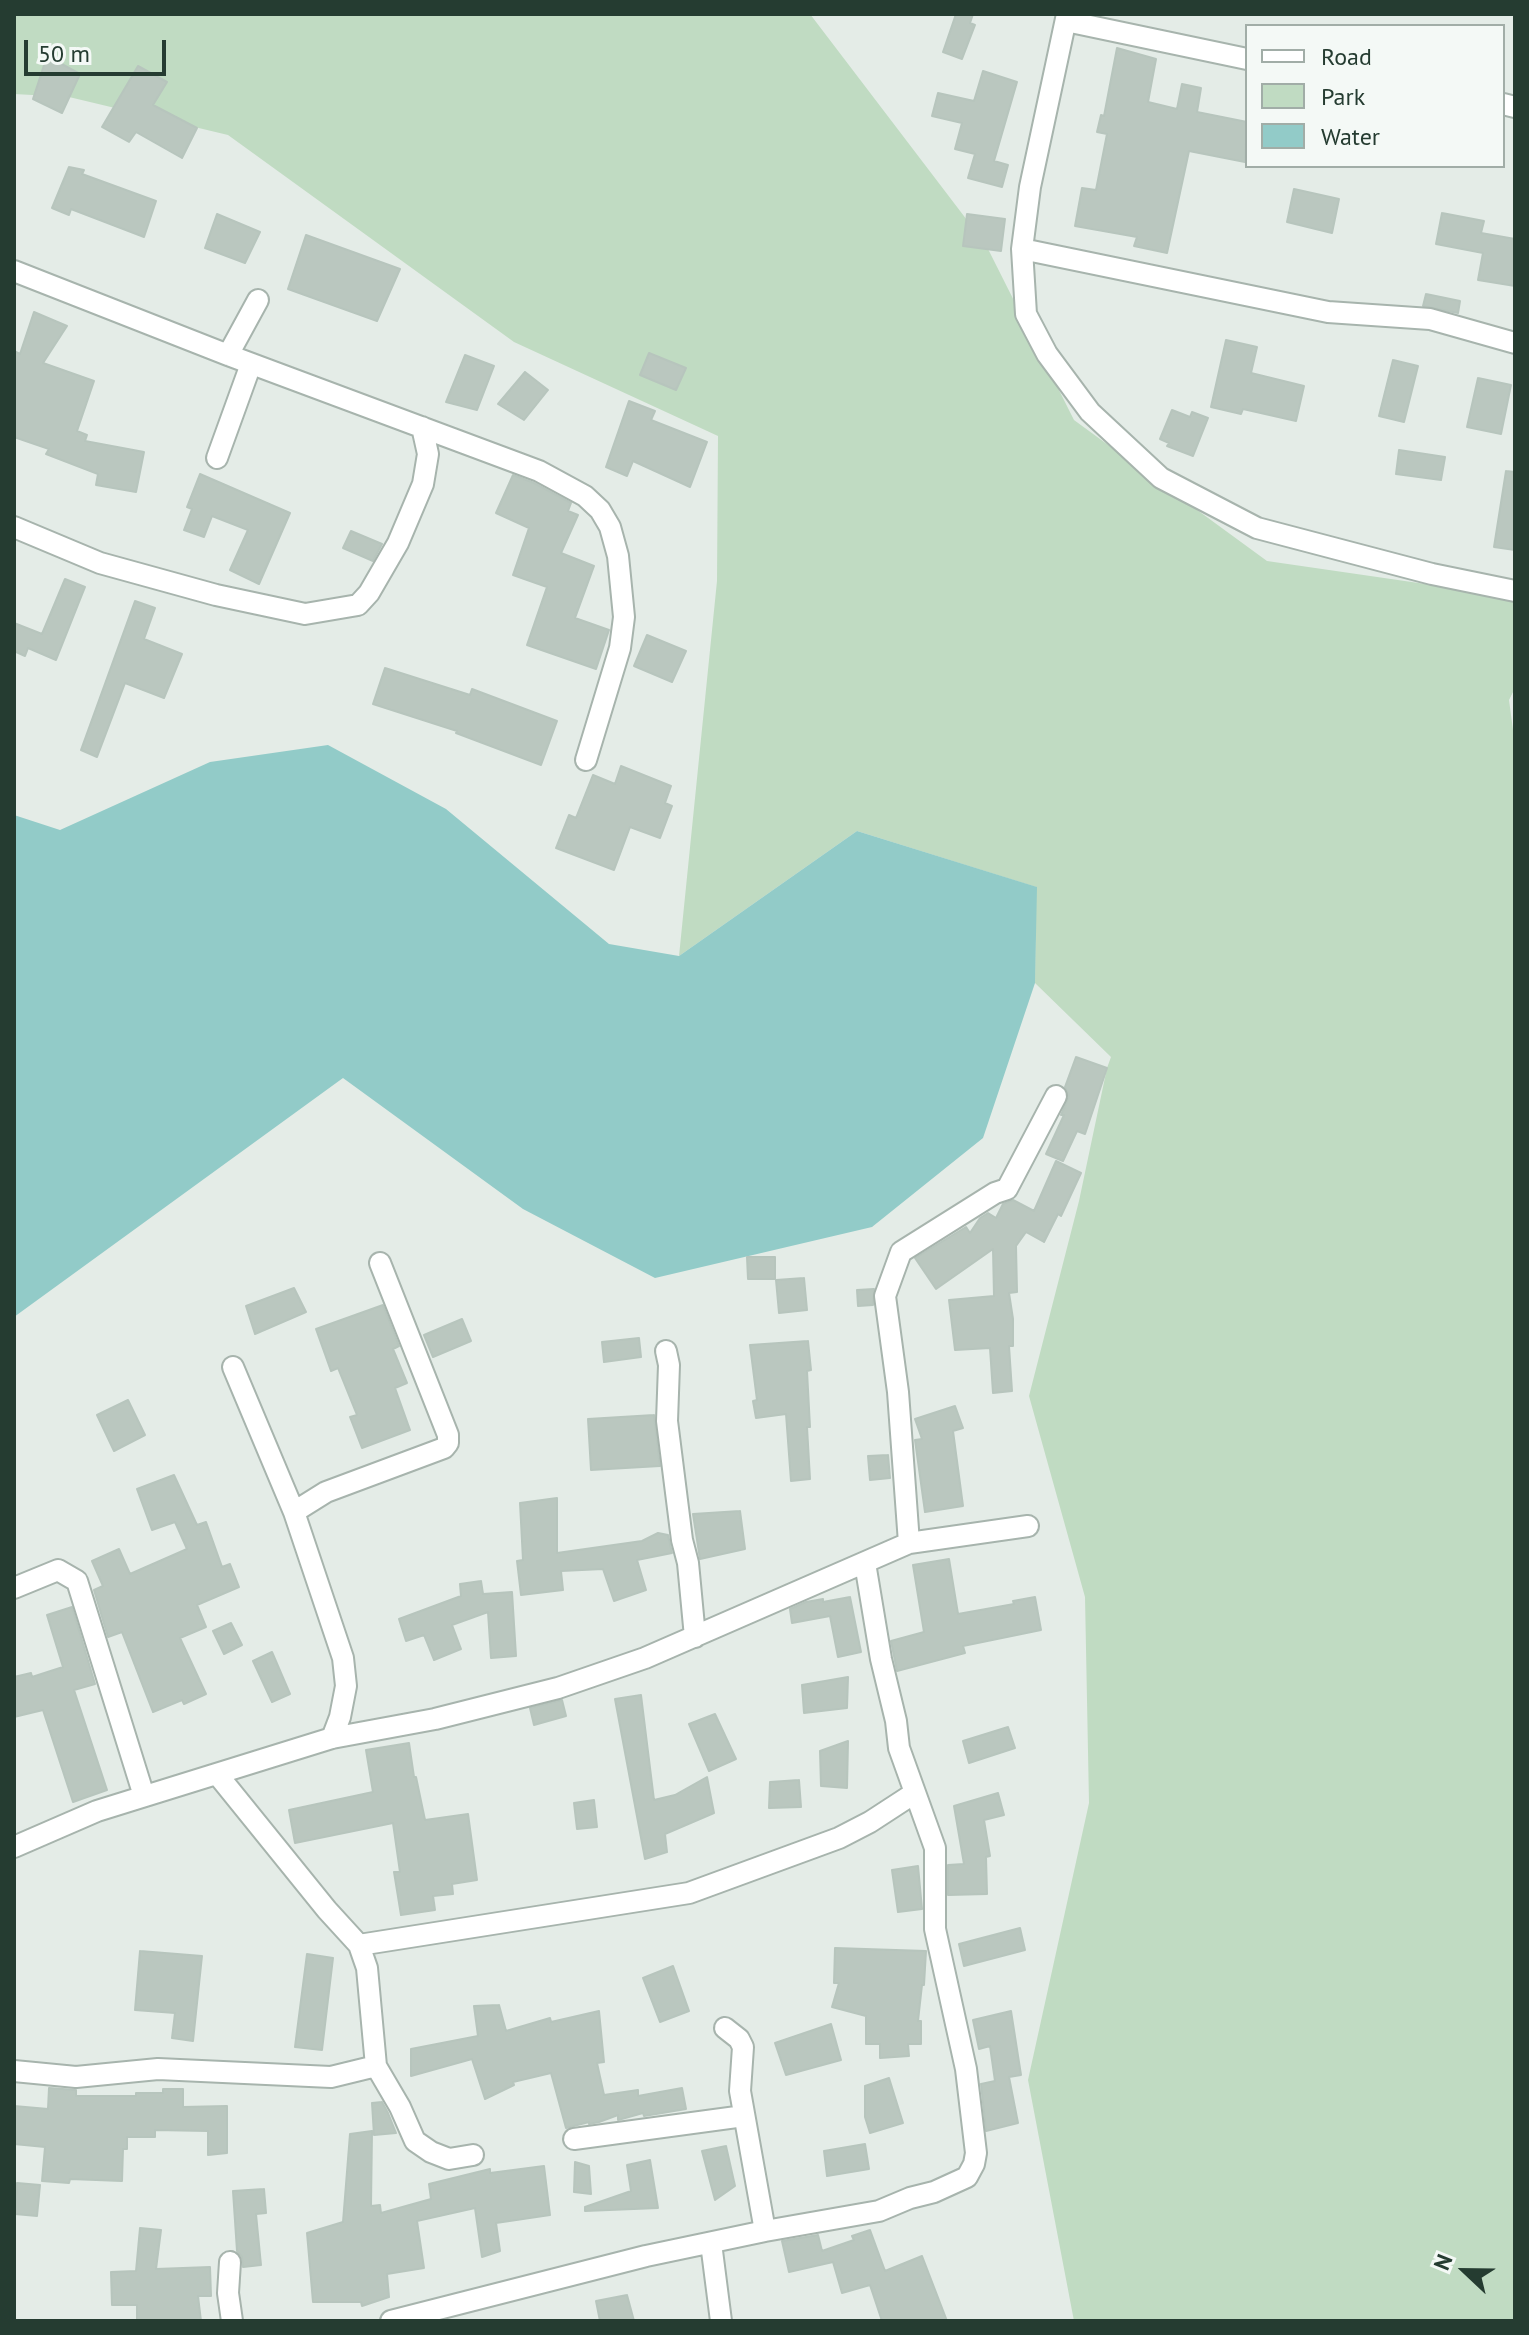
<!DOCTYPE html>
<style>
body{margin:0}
#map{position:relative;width:1529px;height:2335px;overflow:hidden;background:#e4ece7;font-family:"PT Sans",sans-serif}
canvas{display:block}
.frame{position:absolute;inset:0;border:16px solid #253c31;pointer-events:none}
.legend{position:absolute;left:1245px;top:24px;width:260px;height:144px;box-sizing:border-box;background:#f4f9f6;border:2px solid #a1ada7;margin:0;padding:10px 14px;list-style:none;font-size:24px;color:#253c31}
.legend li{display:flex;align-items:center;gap:16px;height:40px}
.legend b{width:40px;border:2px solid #a1ada7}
.north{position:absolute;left:1425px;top:2231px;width:80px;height:80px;-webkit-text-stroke:6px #f4f9f6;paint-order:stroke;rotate:292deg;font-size:22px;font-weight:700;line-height:32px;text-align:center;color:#253c31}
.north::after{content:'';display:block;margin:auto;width:28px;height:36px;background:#253c31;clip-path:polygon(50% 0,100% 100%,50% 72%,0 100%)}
.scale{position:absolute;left:24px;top:40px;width:142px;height:36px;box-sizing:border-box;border:4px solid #253c31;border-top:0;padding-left:10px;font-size:24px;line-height:28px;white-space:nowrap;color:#253c31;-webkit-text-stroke:6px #f4f9f6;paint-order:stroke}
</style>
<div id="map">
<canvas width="1529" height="2335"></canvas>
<div class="frame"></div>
<ul class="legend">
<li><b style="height:10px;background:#fff"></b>Road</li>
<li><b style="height:22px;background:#c0dbc2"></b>Park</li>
<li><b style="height:22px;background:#92cbc8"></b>Water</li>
</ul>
<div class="north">N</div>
<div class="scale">50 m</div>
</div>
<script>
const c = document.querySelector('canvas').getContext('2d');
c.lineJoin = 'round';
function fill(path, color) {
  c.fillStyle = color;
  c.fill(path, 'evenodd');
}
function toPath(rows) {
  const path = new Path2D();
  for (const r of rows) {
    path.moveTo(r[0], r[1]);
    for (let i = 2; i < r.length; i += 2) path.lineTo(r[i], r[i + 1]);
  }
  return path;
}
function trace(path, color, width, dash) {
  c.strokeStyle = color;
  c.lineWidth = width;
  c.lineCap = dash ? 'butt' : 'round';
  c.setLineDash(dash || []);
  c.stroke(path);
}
const green = toPath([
 [14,14,810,14,986,245,1074,420,1267,561,1515,597,1515,688,1509,700,1515,745,1515,2321,1074,2321,1028,2080,1089,1803,1085,1597,1029,1396,1079,1201,1107,1068,1111,1057,1035,983,1036,887,857,831,679,956,717,581,718,436,514,342,228,135,69,97,14,94]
]);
const water = toPath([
 [328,745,446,809,609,944,679,956,857,831,1037,887,1035,983,983,1138,872,1227,655,1278,523,1209,343,1078,14,1317,14,815,60,830,210,762]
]);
const building = toPath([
 [956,14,973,14,970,23,975,25,962,59,943,52,956,14],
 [1117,48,1156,59,1148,102,1177,109,1182,84,1201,88,1197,112,1247,122,1245,162,1189,151,1167,253,1134,246,1137,237,1075,226,1082,188,1096,190,1107,134,1097,132,1101,115,1104,116,1117,48],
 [47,56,80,74,62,113,33,99,47,56],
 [138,66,167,82,153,105,197,128,182,158,136,132,129,142,102,127,138,66],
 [983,71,1017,82,994,161,1008,165,1002,187,968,178,975,154,955,149,962,123,932,116,938,93,974,101,983,71],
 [69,167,84,170,82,174,156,201,144,237,71,209,69,215,52,208,69,167],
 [1294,189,1339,199,1332,233,1287,222,1294,189],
 [1442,213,1484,221,1481,233,1515,239,1515,286,1478,280,1483,253,1436,244,1442,213],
 [217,214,260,232,245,263,205,248,217,214],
 [967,214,1005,219,1001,251,963,246,967,214],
 [306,235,400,269,377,321,288,289,306,235],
 [1426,294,1460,301,1458,313,1423,306,1426,294],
 [34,312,67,326,43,363,94,381,77,431,87,435,85,441,144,452,136,492,96,485,98,474,46,454,49,449,14,437,14,351,20,354,34,312],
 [1226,340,1257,347,1251,373,1304,386,1296,421,1243,409,1241,414,1211,407,1226,340],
 [649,353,686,368,676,390,640,375,649,353],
 [465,355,494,366,477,410,446,402,465,355],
 [1393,360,1418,366,1404,422,1379,416,1393,360],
 [525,372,548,390,524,420,498,404,525,372],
 [1478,378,1511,385,1501,434,1467,427,1478,378],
 [629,401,655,411,651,420,707,442,690,487,633,461,627,476,606,467,629,401],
 [1172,410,1190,417,1192,412,1208,418,1193,456,1167,446,1169,443,1160,439,1172,410],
 [1399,450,1445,457,1441,480,1396,474,1399,450],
 [1506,471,1515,472,1515,550,1494,547,1506,471],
 [200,474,290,513,259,584,230,570,248,530,212,516,204,537,184,530,192,509,187,507,200,474],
 [513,475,534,483,571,503,568,511,578,515,561,553,594,566,575,618,609,630,596,669,527,645,547,587,513,575,529,528,496,513,513,475],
 [351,531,382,544,373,561,343,548,351,531],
 [65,579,85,587,56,660,28,648,25,656,14,651,14,623,42,634,65,579],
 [135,601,155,608,144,639,182,654,164,698,125,683,97,757,81,750,135,601],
 [647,635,686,651,672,682,634,666,647,635],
 [385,668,470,695,472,689,557,721,541,765,456,733,457,731,373,704,385,668],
 [621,766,671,786,665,803,672,806,660,838,630,827,614,870,556,848,569,815,576,818,593,775,615,784,621,766],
 [1076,1057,1107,1068,1085,1134,1077,1131,1063,1161,1046,1154,1064,1115,1061,1115,1069,1096,1065,1087,1076,1057],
 [1056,1161,1081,1173,1061,1216,1058,1214,1044,1242,1026,1232,1016,1246,1017,1292,1009,1293,1013,1319,1013,1346,1009,1346,1012,1391,993,1393,990,1348,955,1350,949,1300,994,1296,993,1249,936,1289,915,1258,966,1227,970,1233,980,1218,988,1213,996,1218,1003,1204,1013,1200,1034,1211,1056,1161],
 [747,1257,775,1257,775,1279,748,1279,747,1257],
 [804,1278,807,1310,779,1313,776,1280,804,1278],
 [294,1288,306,1312,255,1334,246,1306,294,1288],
 [874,1289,873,1305,858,1306,857,1290,874,1289],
 [383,1305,399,1346,393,1349,407,1383,395,1388,410,1430,362,1448,350,1417,357,1415,338,1368,331,1371,316,1329,383,1305],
 [462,1319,471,1341,433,1357,424,1335,462,1319],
 [639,1338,641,1357,604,1362,602,1342,639,1338],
 [808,1341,811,1370,807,1371,810,1427,807,1427,810,1479,791,1481,786,1414,756,1418,753,1401,757,1400,750,1345,808,1341],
 [128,1400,145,1435,114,1451,97,1415,128,1400],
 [955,1406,963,1428,953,1431,963,1506,925,1512,915,1440,922,1439,915,1419,955,1406],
 [654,1415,660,1466,591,1470,588,1419,654,1415],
 [888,1455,890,1478,870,1480,868,1456,888,1455],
 [174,1475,197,1525,206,1522,222,1567,230,1564,239,1587,197,1605,206,1627,180,1638,206,1694,184,1704,182,1700,153,1712,122,1632,108,1637,94,1590,103,1586,92,1561,119,1549,130,1574,187,1549,175,1522,152,1530,137,1489,174,1475],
 [557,1498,557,1553,642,1541,658,1533,668,1535,672,1553,637,1560,646,1590,614,1601,603,1569,561,1571,563,1590,521,1595,517,1561,523,1560,520,1503,557,1498],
 [740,1511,745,1549,700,1559,693,1514,740,1511],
 [949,1559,958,1614,1014,1604,1013,1601,1035,1597,1041,1630,963,1646,965,1653,897,1671,891,1641,924,1632,913,1565,949,1559],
 [481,1581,483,1594,512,1592,516,1656,491,1658,488,1612,452,1625,461,1649,434,1660,424,1635,406,1641,399,1619,461,1596,460,1584,481,1581],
 [850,1597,861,1652,838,1657,830,1616,792,1623,790,1609,806,1602,823,1599,823,1602,850,1597],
 [72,1607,95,1684,74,1690,107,1790,73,1802,43,1710,14,1717,14,1677,31,1673,32,1677,63,1667,47,1615,72,1607],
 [231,1623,242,1645,224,1654,213,1631,231,1623],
 [272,1652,290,1694,272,1702,253,1661,272,1652],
 [848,1677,847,1708,804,1713,802,1685,848,1677],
 [641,1695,654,1800,675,1795,707,1777,714,1813,665,1834,667,1852,645,1859,615,1699,641,1695],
 [562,1700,566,1716,534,1725,530,1708,562,1700],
 [715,1714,736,1759,709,1771,689,1724,715,1714],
 [1008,1727,1015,1748,969,1763,963,1741,1008,1727],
 [848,1741,847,1788,821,1786,820,1751,848,1741],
 [409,1743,414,1777,416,1777,425,1820,468,1814,477,1880,452,1884,453,1894,433,1896,435,1910,401,1915,394,1872,400,1872,393,1823,295,1843,289,1810,373,1792,366,1750,409,1743],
 [799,1780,801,1807,769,1808,770,1782,799,1780],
 [998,1793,1004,1815,984,1820,990,1856,986,1857,987,1894,948,1895,948,1865,964,1864,954,1806,998,1793],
 [594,1800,597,1827,577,1829,574,1803,594,1800],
 [918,1866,922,1909,898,1912,892,1870,918,1866],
 [1020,1928,1025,1950,964,1966,959,1944,1020,1928],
 [835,1948,926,1951,924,1985,922,1985,918,2021,921,2021,921,2044,908,2044,909,2056,880,2058,880,2044,866,2044,866,2016,832,2007,839,1983,834,1983,835,1948],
 [140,1951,202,1956,193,2041,172,2038,175,2013,135,2010,140,1951],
 [307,1954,333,1958,322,2050,295,2047,307,1954],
 [673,1966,689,2011,660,2022,643,1978,673,1966],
 [499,2005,506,2031,550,2018,551,2022,599,2011,604,2062,597,2063,604,2095,638,2090,638,2096,682,2088,686,2109,644,2116,643,2113,618,2120,618,2115,599,2122,589,2124,589,2122,566,2128,551,2073,513,2082,514,2085,485,2099,472,2059,411,2076,411,2049,478,2036,474,2006,499,2005],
 [1011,2011,1021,2075,1009,2077,1018,2123,986,2131,981,2084,995,2081,990,2046,979,2049,973,2020,1011,2011],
 [831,2024,841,2060,786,2075,775,2043,831,2024],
 [889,2078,903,2123,870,2133,865,2117,865,2086,889,2078],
 [49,2088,76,2090,76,2096,136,2096,136,2093,163,2093,163,2089,183,2089,183,2107,227,2106,227,2153,208,2155,208,2131,155,2130,155,2137,127,2137,127,2149,123,2149,122,2181,70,2179,69,2183,42,2181,45,2147,14,2144,14,2106,48,2109,49,2088],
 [382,2102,388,2113,396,2133,374,2135,372,2103,382,2102],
 [372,2131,371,2206,380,2205,381,2213,431,2199,429,2184,490,2169,490,2173,544,2166,550,2215,496,2223,500,2251,482,2257,475,2208,417,2221,424,2268,387,2274,389,2297,362,2306,361,2302,313,2302,307,2233,343,2222,350,2134,372,2131],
 [865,2144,869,2169,827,2176,824,2151,865,2144],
 [726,2146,735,2186,715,2200,702,2151,726,2146],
 [650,2160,658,2208,585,2211,585,2207,631,2191,627,2165,650,2160],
 [575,2162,589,2166,591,2194,574,2192,575,2162],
 [17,2183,40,2185,37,2216,15,2214,17,2183],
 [264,2189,266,2213,256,2214,261,2265,243,2267,242,2257,237,2251,233,2191,264,2189],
 [140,2228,161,2230,156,2269,210,2267,211,2296,198,2296,201,2321,137,2320,137,2305,112,2305,111,2272,136,2271,140,2228],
 [870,2230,885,2271,922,2256,947,2321,882,2321,870,2285,842,2293,833,2262,789,2272,782,2241,818,2235,822,2251,854,2240,852,2236,870,2230],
 [627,2295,634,2321,600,2321,596,2301,627,2295]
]);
const minor = toPath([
 [1067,14,1030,187,1022,249,1026,314,1047,354,1090,412,1161,478,1257,528,1432,574,1515,591],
 [1066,21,1247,59],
 [1503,104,1515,107],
 [1022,249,1328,312,1430,319,1515,343],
 [14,271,228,355,539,471,585,496,600,510,610,527,618,556,624,617,620,648,586,760],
 [228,355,258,300],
 [217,458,251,364],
 [14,527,100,563,216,595,305,614,358,605,369,593,398,543,423,484,428,454,422,427],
 [666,1351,669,1365,667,1421,682,1540,688,1563,695,1637],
 [233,1367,294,1512],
 [909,1543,898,1392,885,1296,901,1252,995,1193,1007,1189,1056,1096],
 [14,1588,58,1570,77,1581,144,1796],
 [332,1738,340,1717,346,1686,343,1658,294,1512,326,1492,444,1448,448,1443,448,1435,380,1263],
 [14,1847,97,1811,332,1738,435,1719,558,1688,645,1658,909,1543,1028,1526],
 [359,1945,689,1893,839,1838,870,1822,913,1794],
 [725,2028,739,2039,743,2047,740,2091,765,2231],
 [376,2066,400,2107,415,2141,431,2152,449,2159,473,2155],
 [14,2071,76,2077,158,2069,331,2077,376,2066,367,1968,359,1945,327,1910,217,1774],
 [574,2139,744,2116],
 [711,2243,721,2321],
 [230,2262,228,2293,232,2321],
 [391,2321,646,2256,765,2231,879,2211,910,2198,934,2192,967,2177,974,2164,976,2153,966,2069,935,1929,935,1848,899,1748,896,1721,881,1659,865,1563]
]);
fill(green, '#c0dbc2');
fill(water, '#92cbc8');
fill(building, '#bac7bf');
trace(building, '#b7c5bd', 2);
trace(minor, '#a7b4ad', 24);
trace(minor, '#fff', 20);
</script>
